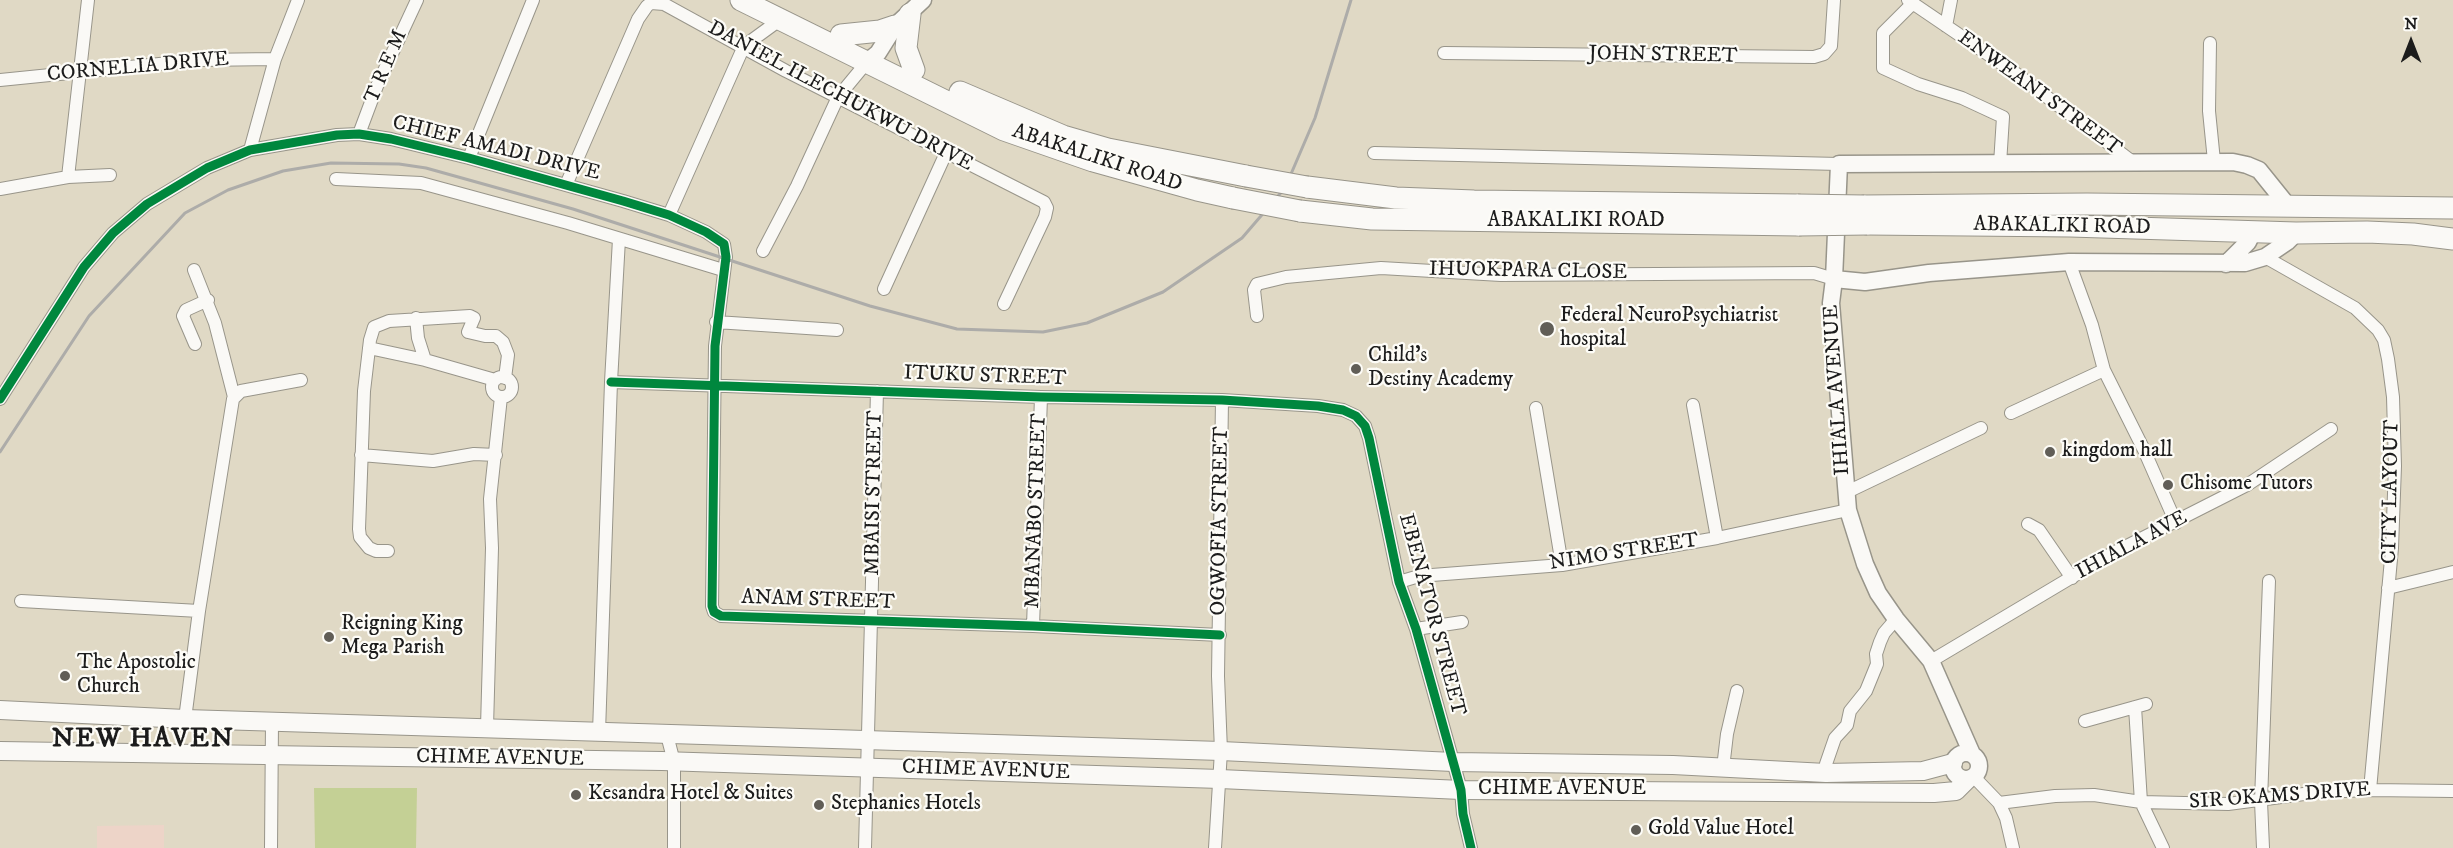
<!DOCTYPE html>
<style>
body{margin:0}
#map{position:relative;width:2453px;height:848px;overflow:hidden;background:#e0d9c5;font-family:"IM FELL DW Pica",serif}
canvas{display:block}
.north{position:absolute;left:2381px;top:12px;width:60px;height:60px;-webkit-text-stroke:4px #fdfcf7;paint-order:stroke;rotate:0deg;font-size:16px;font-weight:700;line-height:24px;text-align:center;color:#1c1c1c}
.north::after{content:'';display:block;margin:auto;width:21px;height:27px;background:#1c1c1c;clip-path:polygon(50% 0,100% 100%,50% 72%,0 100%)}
</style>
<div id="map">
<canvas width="2453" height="848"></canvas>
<div class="north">N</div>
</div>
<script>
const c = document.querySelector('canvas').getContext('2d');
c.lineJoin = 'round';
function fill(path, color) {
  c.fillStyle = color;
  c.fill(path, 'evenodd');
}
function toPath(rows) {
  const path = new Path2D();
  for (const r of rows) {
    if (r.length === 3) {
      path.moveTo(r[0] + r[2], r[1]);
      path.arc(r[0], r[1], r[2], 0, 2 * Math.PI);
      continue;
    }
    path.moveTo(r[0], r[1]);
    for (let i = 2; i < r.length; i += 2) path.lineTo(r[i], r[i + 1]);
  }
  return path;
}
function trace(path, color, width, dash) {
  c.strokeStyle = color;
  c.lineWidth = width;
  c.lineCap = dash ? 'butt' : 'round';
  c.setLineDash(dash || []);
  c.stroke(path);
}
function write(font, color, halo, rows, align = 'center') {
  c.font = font + ' "IM FELL DW Pica",serif';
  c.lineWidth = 4.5;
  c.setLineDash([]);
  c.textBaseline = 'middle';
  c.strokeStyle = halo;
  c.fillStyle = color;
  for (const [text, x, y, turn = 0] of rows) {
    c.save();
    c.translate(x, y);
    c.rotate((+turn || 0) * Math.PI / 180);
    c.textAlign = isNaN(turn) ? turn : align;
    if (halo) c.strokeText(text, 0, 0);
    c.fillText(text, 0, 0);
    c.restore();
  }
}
const built = toPath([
 [164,825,164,848,97,848,97,826]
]);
const green = toPath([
 [314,788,417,788,416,848,315,848]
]);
const street = toPath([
 [1908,0,2014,72,2134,163],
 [1912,4,1883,33,1883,68,1918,84,1962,98,2003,117,2000,164],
 [1946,26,1951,0],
 [2210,43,2209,111,2214,161],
 [1444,53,1814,57,1824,54,1831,46,1834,0],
 [0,80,199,60,275,59],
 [359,134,377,86,417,0],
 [250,150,275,59,298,0],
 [1374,153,1839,164],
 [469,158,533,0],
 [68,177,88,0],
 [336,179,421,183,568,223,723,270],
 [566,185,638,19,647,6,651,3,664,4,786,71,1044,202,1047,208,1045,217,1004,304],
 [0,189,68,177,110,175],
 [669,215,744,46,781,19],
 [763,251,797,186,838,97,867,62],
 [2265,257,2355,308,2378,330,2384,340,2388,359,2393,397,2395,466,2392,548,2370,790],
 [2069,262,2092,325,2104,370,2144,450,2176,523],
 [194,270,215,323,234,397],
 [884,289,946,153],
 [1257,316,1254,290,1257,284,1286,277,1381,268,1501,275,1814,273,1834,279],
 [416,318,418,338,425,360],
 [716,322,837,330],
 [195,344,183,316,186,310,208,300],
 [369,348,425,360,495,380],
 [502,387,10],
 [611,382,1041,397,1222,400,1318,406,1343,410,1356,416,1365,426,1369,438,1399,582,1416,629,1461,790,1463,814,1471,848],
 [0,399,84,267,113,233,147,204,207,168,250,150,337,135,359,134,391,139,469,158,623,201,669,215,706,232,724,244,726,257,715,346,712,606,714,612,721,616,1033,626,1220,635],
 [1693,405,1717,538],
 [1536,408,1562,565],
 [2011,413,2104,370],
 [361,455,433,461,474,454,496,455],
 [1845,493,1981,428],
 [2028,524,2039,530,2072,578],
 [388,551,376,551,369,548,360,537,359,529,364,391,370,340,374,327,389,321,470,316,474,318,468,332,485,336,496,336,503,342,508,355,505,378],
 [1399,582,1419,576,1562,565,1717,538,1848,510],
 [2388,588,2453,572],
 [21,601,199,611],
 [1033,626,1041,397],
 [1416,629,1462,622],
 [1931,661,2109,555,2247,485,2331,429],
 [2135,707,2141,802,2163,848],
 [185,719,199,611,233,399,241,391,301,380],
 [2085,721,2146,704],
 [487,727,492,548,490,499,501,397],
 [599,732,611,382,619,239],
 [667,735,674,762,674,848],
 [1723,768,1727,734,1737,691],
 [1826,773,1826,764,1835,738,1847,725,1850,711,1866,691,1877,664,1876,654,1880,642,1884,633,1896,619],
 [1974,777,1999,803,2006,818,2013,848],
 [1999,803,2055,796,2094,795,2141,802,2228,804,2319,792,2370,790,2453,791],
 [271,848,272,722],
 [865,848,877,391],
 [1215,848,1221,751,1218,676,1222,400],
 [2263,848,2261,801,2269,581]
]);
const secondary = toPath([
 [867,62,878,53,895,26,923,0],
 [2226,264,2248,242,2251,236,2250,231],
 [1834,279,1865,282,1929,273,2069,262,2245,263,2265,257,2287,242,2296,233],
 [1966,766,13],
 [1972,754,1931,661,1896,619,1878,593,1865,564,1848,510,1831,303,1834,279,1839,164,2233,162,2247,165,2259,170,2288,206]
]);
const primary = toPath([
 [0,710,185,719,1221,751,1453,762,1673,765,1826,773,1923,771,1953,763],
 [0,751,662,761,1220,779,1461,790,1934,793,1956,791,1967,780]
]);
const highway = toPath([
 [741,0,1004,130,1093,161,1197,190,1233,198],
 [910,14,906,48,914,70],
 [841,35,880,31,895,26],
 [960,92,1063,136,1108,149,1246,176],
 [1307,187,1396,198,1474,201,1798,205],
 [1864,206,2087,204,2453,208],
 [1300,211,1372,219,1799,225],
 [1867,224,2070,226,2296,233,2367,232,2413,234,2453,239]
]);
const rail = toPath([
 [0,452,89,316,185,213,228,190,283,171,331,163,399,164,426,168,573,209,870,306,957,329,1043,332,1087,323,1163,292,1242,238,1285,188,1315,118,1351,0]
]);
const highwayBridge = toPath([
 [1246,176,1307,187],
 [1233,198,1300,211],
 [1798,205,1864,206],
 [1799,225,1867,224]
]);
const cycleway = toPath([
 [611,382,1041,397,1222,400,1318,406,1343,410,1356,416,1365,426,1369,438,1399,582,1416,629,1461,790,1463,814,1471,848],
 [0,399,84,267,113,233,147,204,207,168,250,150,337,135,359,134,391,139,469,158,623,201,669,215,706,232,724,244,726,257,715,346,712,606,714,612,721,616,1033,626,1220,635]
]);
const markers = [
 [1547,329,8,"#615e57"],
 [1356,369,6,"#615e57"],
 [2050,452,6,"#615e57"],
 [2168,485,6,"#615e57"],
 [329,637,6,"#615e57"],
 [65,676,6,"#615e57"],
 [576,795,6,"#615e57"],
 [819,805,6,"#615e57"],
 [1636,830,6,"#615e57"]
];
const streetNames = [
 ["JOHN STREET",1663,56,1],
 ["T R E M",387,67,-67],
 ["CORNELIA DRIVE",138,68,-5],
 ["ENWEANI STREET",2039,94,36],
 ["DANIEL ILECHUKWU DRIVE",840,97,28],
 ["CHIEF AMADI DRIVE",496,149,14],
 ["ABAKALIKI ROAD",1097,159,18],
 ["ABAKALIKI ROAD",1576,222],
 ["ABAKALIKI ROAD",2062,227,1],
 ["IHUOKPARA CLOSE",1528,272,1],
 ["ITUKU STREET",985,377,2],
 ["IHIALA AVENUE",1838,390,-94],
 ["CITY LAYOUT",2392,492,-89],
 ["MBAISI STREET",875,493,-89],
 ["MBANABO STREET",1037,511,-88],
 ["OGWOFIA STREET",1221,521,-89],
 ["IHIALA AVE",2132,546,-28],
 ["NIMO STREET",1624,553,-9],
 ["ANAM STREET",818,601,2],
 ["EBENATOR STREET",1431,615,75],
 ["CHIME AVENUE",500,759,1],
 ["CHIME AVENUE",986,771,2],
 ["CHIME AVENUE",1562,790],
 ["SIR OKAMS DRIVE",2280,797,-4]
];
const poiNames = [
 ["Federal NeuroPsychiatrist",1560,317],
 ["hospital",1560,341],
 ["Child's",1368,357],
 ["Destiny Academy",1368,381],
 ["kingdom hall",2062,452],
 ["Chisome Tutors",2180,485],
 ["Reigning King",341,625],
 ["Mega Parish",341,649],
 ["The Apostolic",77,664],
 ["Church",77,688],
 ["Kesandra Hotel & Suites",588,795],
 ["Stephanies Hotels",831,805],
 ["Gold Value Hotel",1648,830]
];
const districtNames = [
 ["NEW HAVEN",143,740]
];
fill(built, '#edd4c8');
fill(green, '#c4d095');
trace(street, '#98958a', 14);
trace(secondary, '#98958a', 19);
trace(primary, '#98958a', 20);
trace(highway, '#98958a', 23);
trace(street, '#faf9f6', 12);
trace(secondary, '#faf9f6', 16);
trace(primary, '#faf9f6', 18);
trace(highway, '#faf9f6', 21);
trace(rail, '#adaca9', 3);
trace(highwayBridge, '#98958a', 23, []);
trace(highwayBridge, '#faf9f6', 21);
trace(cycleway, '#00873e', 9);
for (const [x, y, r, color] of markers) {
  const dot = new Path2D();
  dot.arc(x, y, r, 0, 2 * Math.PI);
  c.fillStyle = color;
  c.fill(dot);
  trace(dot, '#fdfcf7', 2);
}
write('21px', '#1c1c1c', '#fdfcf7', streetNames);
write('21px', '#1c1c1c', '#fdfcf7', poiNames, 'left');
c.letterSpacing = '1.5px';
write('bold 27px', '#1c1c1c', '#fdfcf7', districtNames);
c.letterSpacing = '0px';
</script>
